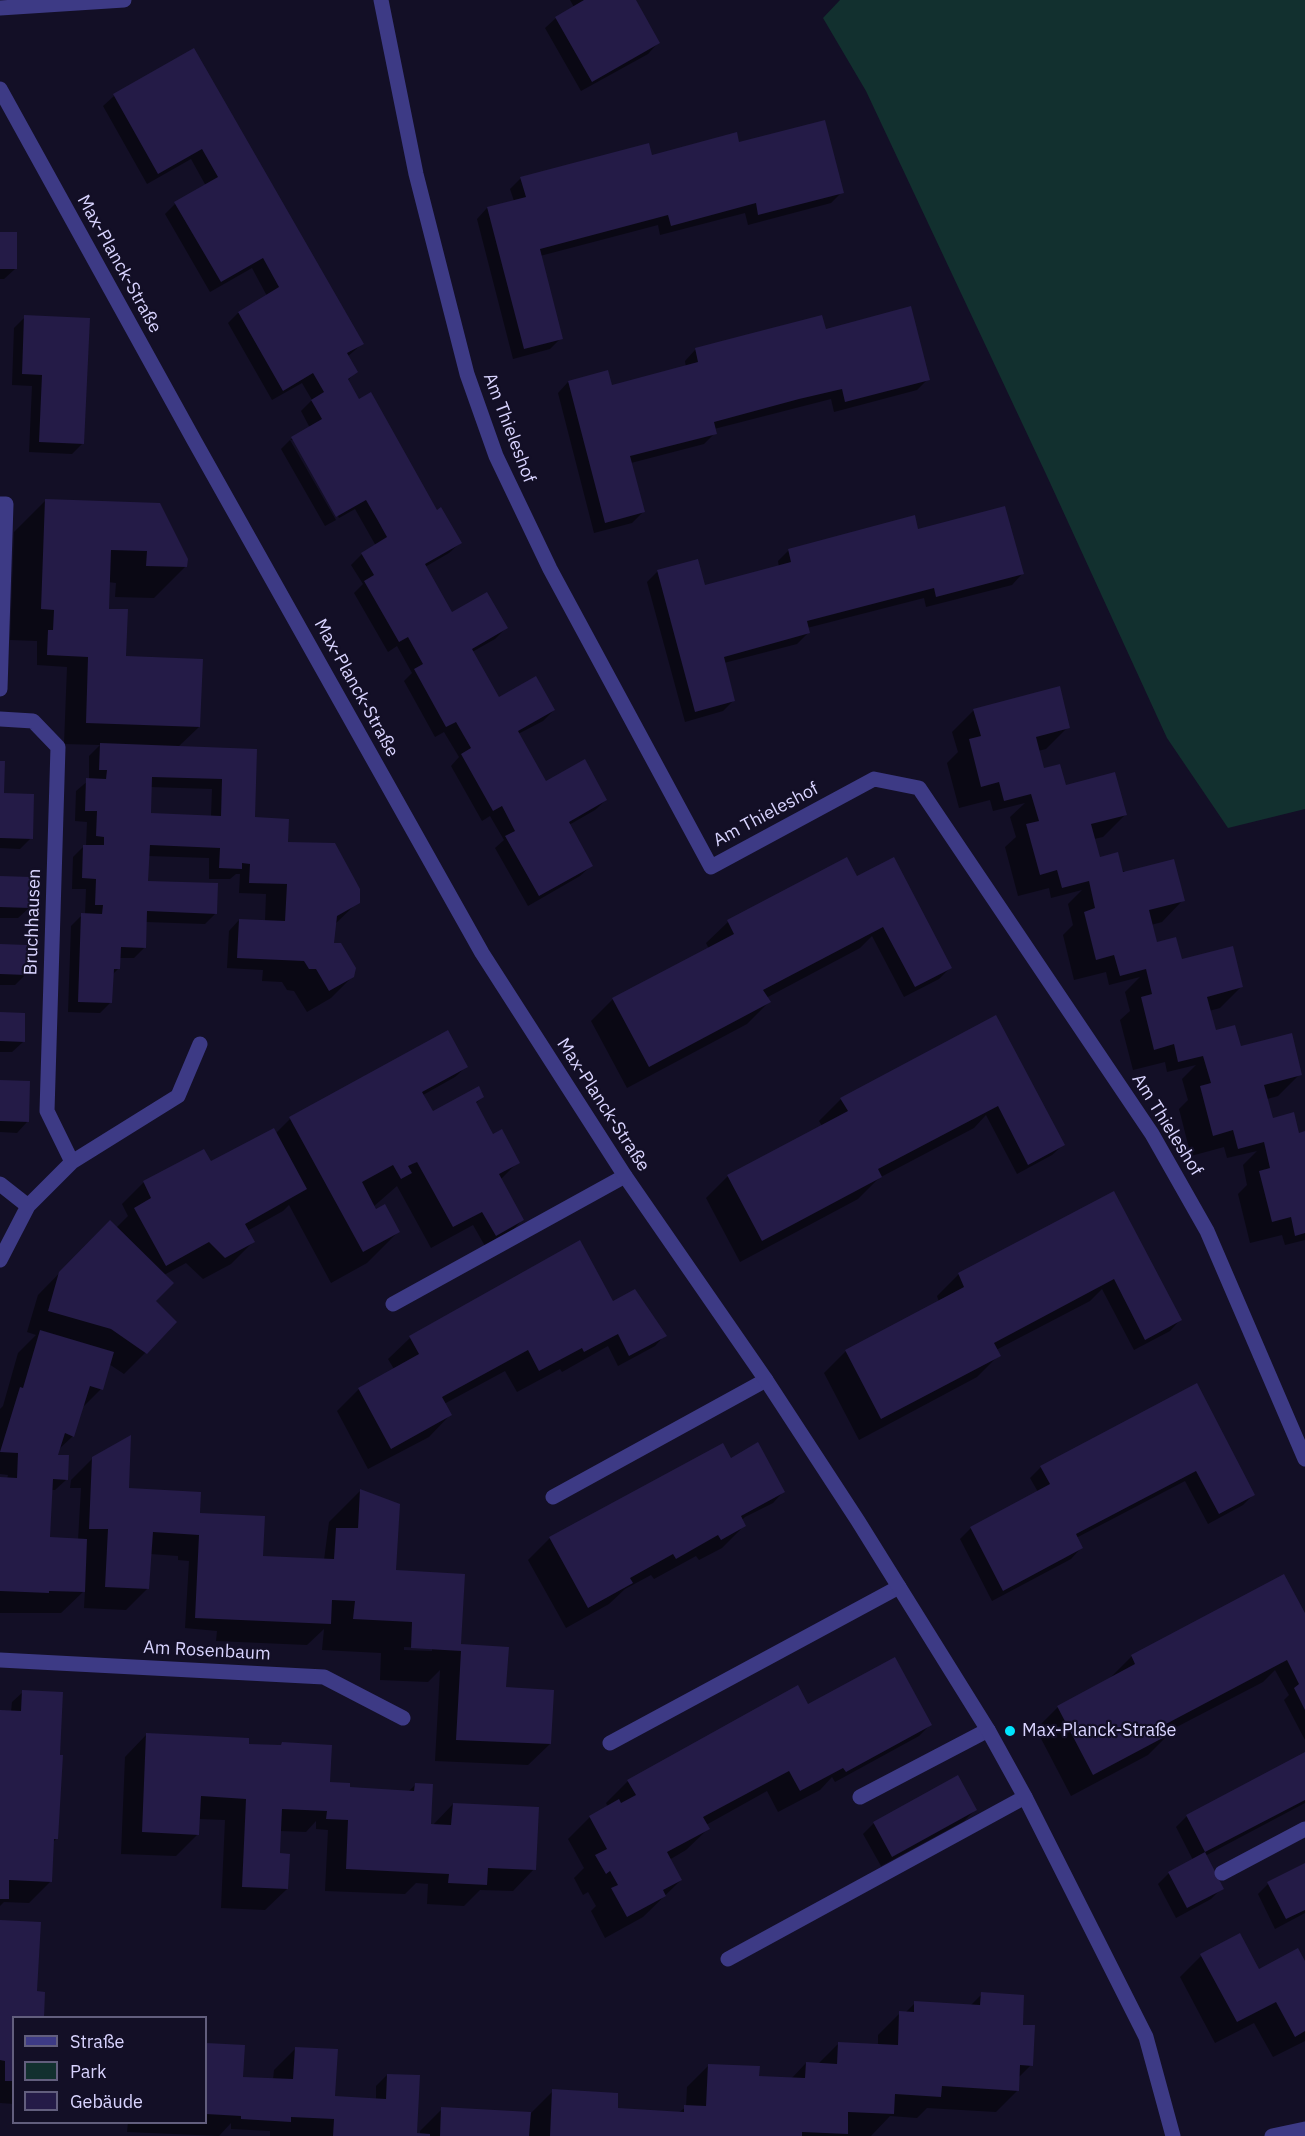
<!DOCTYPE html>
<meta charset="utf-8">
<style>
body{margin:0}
#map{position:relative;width:1305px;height:2136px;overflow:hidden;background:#130f26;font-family:"IBM Plex Sans",sans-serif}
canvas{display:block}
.legend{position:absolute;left:12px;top:2016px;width:195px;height:108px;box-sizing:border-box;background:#130f26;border:2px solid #625e7d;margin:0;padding:8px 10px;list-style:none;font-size:18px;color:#d9d4ff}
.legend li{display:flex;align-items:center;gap:12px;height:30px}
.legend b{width:30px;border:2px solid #625e7d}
</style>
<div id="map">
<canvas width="1305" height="2136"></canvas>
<ul class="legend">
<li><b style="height:8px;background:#3d3a85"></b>Straße</li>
<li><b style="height:16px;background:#12302f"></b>Park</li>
<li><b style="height:16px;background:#241b47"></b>Gebäude</li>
</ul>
</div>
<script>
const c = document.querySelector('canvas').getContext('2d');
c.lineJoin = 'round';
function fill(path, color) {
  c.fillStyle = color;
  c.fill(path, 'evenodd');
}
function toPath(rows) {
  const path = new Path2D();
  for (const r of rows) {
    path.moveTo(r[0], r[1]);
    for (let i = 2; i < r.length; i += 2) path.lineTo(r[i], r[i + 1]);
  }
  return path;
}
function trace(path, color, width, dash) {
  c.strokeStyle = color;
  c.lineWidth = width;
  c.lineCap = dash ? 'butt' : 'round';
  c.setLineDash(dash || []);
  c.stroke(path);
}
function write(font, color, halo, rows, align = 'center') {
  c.font = font + ' "IBM Plex Sans",sans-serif';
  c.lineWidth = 4.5;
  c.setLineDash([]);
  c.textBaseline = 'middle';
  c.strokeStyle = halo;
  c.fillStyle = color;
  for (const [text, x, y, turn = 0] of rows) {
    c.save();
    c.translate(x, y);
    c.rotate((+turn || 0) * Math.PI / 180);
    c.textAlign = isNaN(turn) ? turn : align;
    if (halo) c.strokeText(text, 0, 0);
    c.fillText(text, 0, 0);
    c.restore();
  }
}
const green = toPath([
 [840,0,1305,0,1305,809,1228,828,1167,738,1046,474,866,91,823,18]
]);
const shadow = toPath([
 [570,0,634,0,658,43,648,54,581,91,545,28,556,18,574,7],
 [193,50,362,344,347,357,356,372,347,381,358,401,460,543,449,553,425,567,452,614,506,628,495,639,472,652,499,699,554,710,543,721,518,734,545,783,606,800,595,810,569,825,591,866,580,876,528,906,495,848,504,840,490,816,482,821,451,766,459,757,444,732,435,737,404,681,412,673,397,646,388,652,354,593,363,584,351,565,362,554,376,546,355,509,339,518,294,440,290,440,310,428,301,411,312,400,302,383,272,400,228,323,238,313,267,296,252,268,210,292,165,214,175,204,206,186,191,159,147,184,103,106,114,96],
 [738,144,842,192,831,203,748,225,745,213,660,235,658,225,540,256,561,338,550,349,513,359,477,219,487,208,514,201,510,189,521,178],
 [0,233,15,269,4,279,0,279],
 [25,317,83,443,72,454,29,452,32,386,12,385,14,328],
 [825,330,928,379,917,390,834,412,831,399,714,429,715,433,704,444,631,463,643,512,632,523,594,533,558,393,568,382,611,386,686,367,685,361,695,350],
 [290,440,336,520,325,526,281,449],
 [46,500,186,566,154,598,115,597,116,583,108,582,107,610,124,658,199,727,178,747,256,750,253,819,287,843,358,902,334,925,332,944,353,976,331,998,307,1012,294,991,287,990,282,982,262,981,263,970,227,968,229,931,239,920,265,921,266,894,239,893,240,874,236,874,230,879,209,879,209,858,148,856,147,882,216,913,205,924,146,922,145,947,134,958,119,958,118,969,112,975,111,1002,100,1013,68,1012,71,926,82,915,85,915,86,889,72,889,73,857,84,846,86,846,87,822,75,821,76,791,89,780,89,756,100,745,64,744,67,667,37,665,37,641,10,640,14,532],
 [150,787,212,789,211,817,149,815],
 [917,531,1022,574,1012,585,926,607,924,598,807,628,808,633,797,644,724,663,734,700,723,711,685,722,647,582,658,571,704,587,779,567,778,561,789,550],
 [974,710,1068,727,1046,749,1038,751,1043,772,1064,785,1125,815,1103,837,1094,839,1099,859,1183,900,1162,922,1151,925,1156,945,1180,959,1242,986,1220,1008,1209,1011,1215,1033,1240,1048,1300,1074,1278,1096,1267,1099,1272,1120,1294,1136,1305,1133,1305,1240,1285,1245,1282,1235,1250,1243,1238,1194,1247,1185,1243,1165,1257,1151,1227,1158,1224,1147,1191,1156,1179,1109,1188,1100,1182,1079,1196,1065,1167,1072,1165,1062,1133,1070,1120,1020,1130,1011,1125,992,1140,977,1109,985,1106,972,1074,980,1063,935,1073,925,1068,904,1082,890,1051,898,1049,888,1018,896,1005,847,1016,837,1010,817,1025,803,993,811,990,800,959,808,947,763,958,752,952,732],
 [0,762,2,795,31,838,20,849,0,848],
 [846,859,856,878,950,968,939,979,904,997,872,936,860,948,766,998,769,1002,747,1024,627,1088,591,1021,613,999,709,949,706,943,728,922],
 [0,878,29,908,18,918,0,918],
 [0,945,26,974,15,985,0,985],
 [0,1013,23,1042,12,1052,0,1052],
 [996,1017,1063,1145,1052,1155,1017,1174,986,1115,974,1128,879,1178,858,1199,740,1262,706,1198,728,1176,822,1126,819,1121,841,1099],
 [466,1067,455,1077,423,1095,433,1113,483,1097,475,1104,493,1136,518,1162,500,1180,522,1220,512,1231,485,1246,473,1225,431,1248,397,1186,373,1207,399,1231,367,1263,331,1283,289,1205,283,1211,247,1231,253,1242,231,1264,203,1279,186,1263,164,1275,153,1301,175,1323,124,1374,109,1364,101,1389,80,1410,73,1436,58,1450,57,1456,66,1480,55,1490,51,1490,49,1538,78,1540,81,1488,70,1488,71,1480,93,1458,127,1490,199,1515,262,1557,324,1560,329,1522,361,1490,395,1572,460,1646,505,1689,550,1744,528,1765,435,1761,440,1670,428,1682,380,1680,381,1653,322,1650,324,1629,307,1645,216,1641,217,1631,185,1628,189,1561,178,1560,178,1556,150,1554,148,1588,126,1610,84,1608,85,1590,61,1613,0,1613,0,1478,7,1479,8,1475,0,1474,0,1409,3,1406,18,1353,36,1335,27,1332,38,1295,89,1243,116,1228,128,1216,122,1204,144,1182,203,1151,210,1163,275,1134,290,1119],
 [404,1647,432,1648,432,1651,404,1650],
 [0,1081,27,1122,17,1133,0,1132],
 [1077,1211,1180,1320,1170,1331,1134,1350,1102,1289,1090,1301,996,1350,999,1355,977,1377,859,1440,824,1373,846,1351,939,1302,937,1296,959,1274],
 [613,1304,665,1335,655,1346,618,1366,608,1346,562,1372,560,1369,517,1392,505,1371,444,1404,450,1415,429,1437,368,1469,337,1411,359,1389,394,1369,388,1359,410,1338],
 [1196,1385,1253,1495,1243,1505,1208,1524,1185,1481,1076,1538,1081,1548,1071,1559,992,1601,960,1539,971,1528,1038,1492,1030,1478,1041,1467],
 [730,1459,783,1492,773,1503,745,1517,741,1521,744,1526,722,1548,699,1560,696,1556,654,1579,651,1575,625,1589,609,1604,566,1628,528,1560,550,1538],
 [1305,1616,1305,1740,1284,1700,1289,1695,1275,1670,1263,1682,1169,1731,1170,1733,1148,1755,1071,1796,1036,1729,1058,1707,1110,1678,1132,1656],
 [23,1692,56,1839,53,1842,51,1881,29,1903,4,1902,0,1906,0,1712,11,1712,12,1702],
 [808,1706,930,1725,919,1736,835,1782,832,1777,820,1790,778,1812,767,1791,706,1825,708,1829,686,1850,669,1860,681,1880,643,1917,605,1938,591,1911,596,1906,588,1892,583,1895,574,1878,584,1868,568,1839,590,1817,608,1807,606,1803,628,1781],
 [146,1735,247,1746,348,1791,408,1792,415,1785,430,1825,432,1826,453,1804,534,1869,513,1891,480,1890,464,1906,427,1904,428,1884,416,1883,405,1894,325,1891,328,1830,316,1829,316,1821,306,1832,280,1831,278,1855,287,1889,265,1910,221,1908,225,1820,198,1819,198,1834,176,1856,121,1854,125,1757],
 [1305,1754,1305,1803,1205,1856,1222,1888,1211,1899,1176,1918,1158,1884,1169,1873,1193,1860,1176,1827,1187,1816],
 [975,1810,964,1821,881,1866,863,1834,874,1823],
 [1305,1864,1305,1913,1275,1929,1258,1894,1268,1884],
 [0,1921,14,2018,14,2104,0,2103],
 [1201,1956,1258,1971,1305,1964,1305,2041,1273,2057,1254,2023,1215,2043,1180,1977],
 [982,1994,1022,2026,1031,2065,1018,2078,1018,2090,996,2112,927,2108,917,2118,890,2116,871,2136,270,2136,270,2131,231,2129,231,2123,219,2136,127,2132,128,2122,206,2122,206,2045,244,2047,242,2079,273,2080,274,2070,296,2048,334,2098,376,2100,376,2086,387,2075,416,2135,420,2135,420,2131,442,2109,530,2114,553,2091,616,2109,678,2113,686,2107,687,2087,708,2066,758,2077,791,2079,806,2063,818,2064,838,2044,878,2046,878,2035,900,2013,905,2013,915,2003,970,2006]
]);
const building = toPath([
 [584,0,636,0,660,43,592,82,555,17],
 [194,48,364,344,347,353,358,372,348,379,359,399,371,392,437,510,441,507,462,543,425,564,452,612,487,592,508,628,472,649,499,697,536,676,555,710,518,731,546,781,585,759,607,800,569,822,593,866,539,896,505,836,515,831,502,806,493,811,461,754,471,748,456,722,446,727,414,669,423,664,408,637,399,642,364,581,374,575,361,553,387,537,377,519,366,500,336,517,291,437,322,419,311,400,324,392,313,373,283,391,238,312,279,287,263,258,221,282,174,202,218,177,202,149,158,174,113,94],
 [825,120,844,193,758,215,756,203,671,226,668,215,540,249,563,339,524,349,487,207,526,197,520,177,649,143,652,155,737,132,739,142],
 [0,232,17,232,17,269,0,269],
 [911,306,930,380,845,402,842,389,799,399,714,422,717,434,630,456,645,512,605,523,568,381,608,370,612,385,698,362,695,348,737,337,822,315,826,329],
 [24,315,90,318,84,444,39,442,42,375,22,374],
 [45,499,160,503,188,559,187,567,146,566,147,551,111,550,109,609,128,609,126,656,203,659,200,727,86,723,88,657,47,655,48,630,53,630,54,610,41,609],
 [1005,506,1024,574,936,597,934,588,807,621,810,633,724,657,735,701,695,712,657,570,698,559,705,585,791,562,788,549,915,515,918,529],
 [1060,686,1070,728,1036,737,1044,768,1060,764,1066,785,1115,772,1127,815,1091,824,1100,857,1118,852,1123,872,1174,859,1185,901,1149,910,1157,942,1176,937,1182,959,1233,946,1243,987,1207,997,1216,1030,1235,1025,1241,1046,1292,1033,1302,1075,1264,1085,1273,1118,1294,1112,1299,1133,1305,1131,1305,1233,1295,1236,1291,1217,1272,1222,1259,1171,1270,1168,1264,1142,1238,1149,1233,1130,1213,1136,1200,1086,1211,1083,1203,1056,1178,1062,1174,1044,1154,1050,1141,997,1152,994,1146,969,1120,976,1114,955,1096,960,1084,912,1095,908,1089,881,1062,888,1057,870,1040,875,1026,824,1039,821,1031,794,1004,801,999,782,981,787,969,739,981,736,973,709],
 [100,743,257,749,255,817,289,819,288,842,335,843,360,889,360,903,337,916,334,943,341,943,356,968,354,977,329,991,316,969,309,969,304,961,237,958,239,919,285,921,287,884,249,883,250,864,242,863,242,869,219,868,220,848,150,845,148,881,218,883,217,914,147,911,146,948,121,947,120,969,114,969,112,1003,78,1002,81,913,102,914,103,905,95,905,96,879,82,878,83,845,104,845,104,837,96,836,97,811,85,811,86,778,106,779,107,770,99,770],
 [152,777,222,779,221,816,151,813],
 [0,761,5,761,4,793,34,794,33,839,0,838],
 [847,857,857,876,894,857,952,968,915,987,883,927,763,990,771,1002,649,1067,612,998,734,934,727,920],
 [0,876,31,877,30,908,0,907],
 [0,944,27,945,27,975,0,974],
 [0,1012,25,1013,25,1042,0,1041],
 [996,1015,1065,1145,1028,1165,998,1106,878,1169,882,1177,762,1241,727,1175,848,1111,840,1098],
 [448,1030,468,1067,422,1092,433,1111,479,1086,484,1097,476,1102,493,1134,502,1129,520,1163,499,1174,524,1220,496,1236,482,1212,453,1227,417,1162,408,1166,412,1173,401,1179,393,1165,362,1182,376,1209,385,1204,400,1232,363,1252,289,1117],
 [0,1080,30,1081,29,1122,0,1121],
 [274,1128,307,1189,245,1224,255,1242,225,1258,209,1242,166,1266,134,1208,151,1198,143,1181,204,1149,211,1161],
 [1114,1191,1182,1320,1145,1340,1114,1279,994,1343,1001,1356,881,1419,845,1350,964,1287,958,1273],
 [110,1220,174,1283,156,1301,177,1322,147,1354,111,1329,48,1311,59,1272],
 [580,1240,613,1301,635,1289,667,1336,629,1356,618,1334,584,1352,582,1348,539,1371,528,1350,442,1397,452,1415,391,1449,358,1388,419,1354,409,1336],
 [40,1330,114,1352,103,1390,90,1386,74,1437,65,1433,58,1455,69,1455,68,1480,53,1479,50,1537,87,1539,85,1592,49,1591,49,1593,0,1591,0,1477,17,1478,18,1453,0,1452,20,1387,23,1388],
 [1197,1383,1255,1495,1219,1514,1196,1471,1076,1534,1083,1548,1003,1591,970,1527,1050,1484,1040,1466],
 [131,1435,129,1488,201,1492,200,1513,265,1516,263,1556,334,1559,336,1528,358,1528,360,1489,400,1504,396,1570,465,1574,461,1644,509,1647,506,1687,554,1690,551,1744,456,1740,461,1651,411,1648,412,1622,353,1619,355,1601,332,1600,331,1624,195,1618,199,1535,153,1532,149,1589,105,1587,108,1529,89,1529,92,1457],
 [758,1442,785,1492,741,1516,746,1526,721,1540,718,1535,676,1559,673,1554,630,1578,633,1583,588,1608,549,1537,723,1443,731,1458],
 [1284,1574,1305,1613,1305,1710,1294,1688,1299,1684,1287,1660,1166,1724,1172,1733,1093,1775,1057,1706,1135,1664,1131,1655],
 [895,1657,932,1725,846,1772,843,1768,800,1791,789,1771,703,1817,710,1829,667,1852,682,1880,663,1890,666,1896,627,1917,611,1888,618,1885,610,1871,606,1874,595,1855,607,1849,589,1816,619,1799,621,1803,636,1795,627,1780,798,1685,808,1704],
 [22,1690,63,1692,60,1755,63,1755,58,1839,54,1839,52,1882,9,1880,9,1899,0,1899,0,1710,21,1711],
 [146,1733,249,1738,249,1744,281,1745,282,1742,332,1745,330,1782,350,1783,350,1787,414,1791,415,1783,433,1784,431,1824,451,1825,453,1803,539,1807,536,1870,488,1868,487,1885,448,1883,449,1874,346,1869,348,1820,326,1819,327,1811,282,1809,280,1853,290,1854,288,1889,242,1887,246,1799,201,1796,199,1835,142,1832],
 [1305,1752,1305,1800,1205,1852,1186,1815],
 [958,1775,977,1810,892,1857,873,1822],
 [1205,1852,1224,1889,1187,1908,1168,1872],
 [1305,1863,1305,1910,1286,1919,1267,1882],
 [0,1920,41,1922,37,1991,45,1992,44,2018,14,2018,14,2081,5,2081,5,2061,0,2060],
 [1240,1933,1259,1969,1298,1948,1305,1961,1305,2031,1295,2037,1276,2002,1237,2022,1200,1954],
 [981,1992,1024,1995,1023,2025,1035,2025,1033,2066,1020,2065,1019,2091,942,2086,941,2097,895,2094,894,2114,848,2112,848,2134,802,2132,802,2136,550,2136,552,2089,618,2093,618,2108,684,2112,684,2105,706,2106,708,2064,760,2066,759,2076,805,2078,806,2062,837,2064,838,2042,898,2045,899,2011,914,2012,914,2001,980,2005],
 [206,2043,245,2045,243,2077,293,2079,295,2047,338,2049,335,2096,386,2099,387,2074,420,2075,417,2133,430,2134,430,2136,333,2136,334,2119,291,2117,291,2122,241,2119,241,2116,206,2114],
 [441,2107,531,2112,529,2136,440,2136]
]);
const service = toPath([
 [393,1304,625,1176],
 [553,1497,766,1380],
 [610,1743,899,1587],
 [860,1797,988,1730],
 [1222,1873,1305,1829],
 [728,1959,1025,1797]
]);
const minor = toPath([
 [381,0,416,174,467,374,496,456,550,569,711,867,874,779,919,788,1152,1134,1207,1231,1305,1459],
 [0,8,124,0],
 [0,504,6,504,0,689],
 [0,719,33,721,58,747,47,1111,72,1162],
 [0,1184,28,1206],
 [0,1260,28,1206,72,1162,178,1096,200,1044],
 [0,1660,324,1677,403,1718],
 [1272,2136,1305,2129]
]);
const tertiary = toPath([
 [0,89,195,442,482,953,625,1176,766,1380,858,1521,988,1730,1025,1797,1146,2037,1173,2136]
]);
const markers = [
 [1010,1731,6,"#00e5ff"]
];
const streetNames = [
 ["Max-Planck-Straße",119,264,61],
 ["Am Thieleshof",509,428,69],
 ["Max-Planck-Straße",356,688,61],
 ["Am Thieleshof",766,815,-28],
 ["Bruchhausen",33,922,-88],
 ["Max-Planck-Straße",603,1105,57],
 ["Am Thieleshof",1167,1125,58],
 ["Am Rosenbaum",207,1651,3]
];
const poiNames = [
 ["Max-Planck-Straße",1022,1731]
];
fill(green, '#12302f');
fill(shadow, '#0007');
fill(building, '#241b47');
trace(service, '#3d3a85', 15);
trace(minor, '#3d3a85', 15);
trace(tertiary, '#3d3a85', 15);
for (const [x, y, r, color] of markers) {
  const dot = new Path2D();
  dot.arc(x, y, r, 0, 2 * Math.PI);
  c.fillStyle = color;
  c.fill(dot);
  trace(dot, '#130f26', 2);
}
write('18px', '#d9d4ff', '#130f26', streetNames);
write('18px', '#d9d4ff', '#130f26', poiNames, 'left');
</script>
